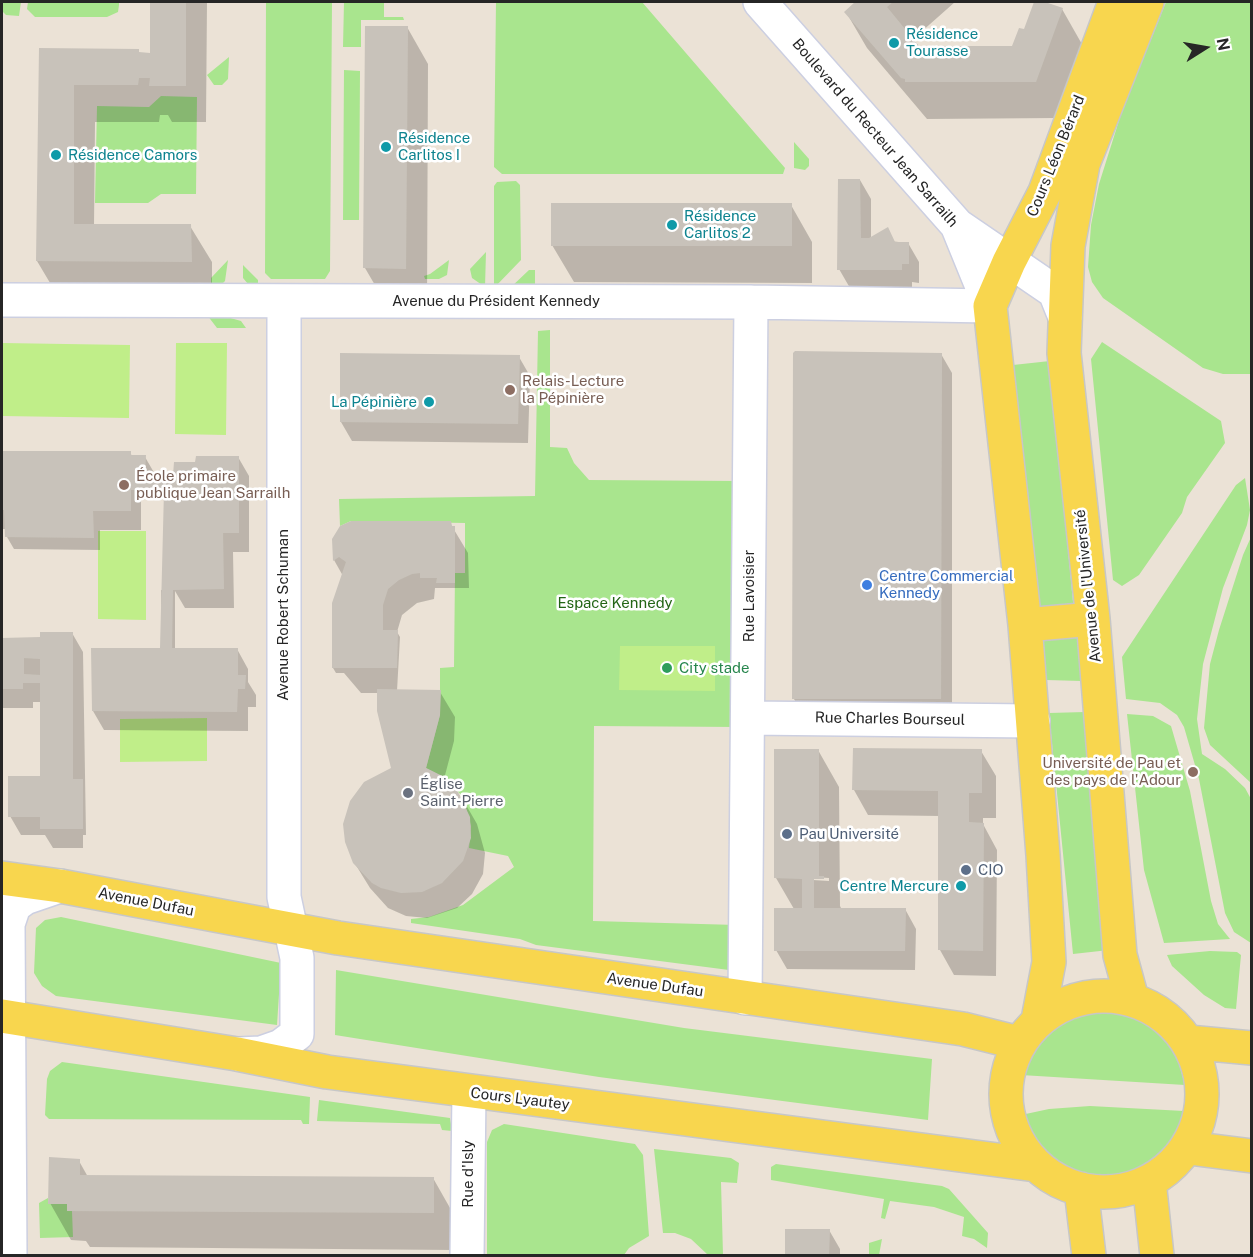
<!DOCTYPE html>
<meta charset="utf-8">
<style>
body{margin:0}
#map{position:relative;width:1253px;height:1257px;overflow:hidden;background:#ebe2d6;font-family:"Public Sans",sans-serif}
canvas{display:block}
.frame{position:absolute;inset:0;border:3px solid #262626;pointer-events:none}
.north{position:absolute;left:1175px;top:18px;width:60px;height:60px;-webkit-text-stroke:4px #fff;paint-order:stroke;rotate:79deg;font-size:16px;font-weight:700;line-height:24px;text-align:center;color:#262626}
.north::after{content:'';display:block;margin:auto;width:21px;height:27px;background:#262626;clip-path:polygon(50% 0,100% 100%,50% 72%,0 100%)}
</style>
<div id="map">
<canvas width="1253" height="1257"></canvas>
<div class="frame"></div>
<div class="north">N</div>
</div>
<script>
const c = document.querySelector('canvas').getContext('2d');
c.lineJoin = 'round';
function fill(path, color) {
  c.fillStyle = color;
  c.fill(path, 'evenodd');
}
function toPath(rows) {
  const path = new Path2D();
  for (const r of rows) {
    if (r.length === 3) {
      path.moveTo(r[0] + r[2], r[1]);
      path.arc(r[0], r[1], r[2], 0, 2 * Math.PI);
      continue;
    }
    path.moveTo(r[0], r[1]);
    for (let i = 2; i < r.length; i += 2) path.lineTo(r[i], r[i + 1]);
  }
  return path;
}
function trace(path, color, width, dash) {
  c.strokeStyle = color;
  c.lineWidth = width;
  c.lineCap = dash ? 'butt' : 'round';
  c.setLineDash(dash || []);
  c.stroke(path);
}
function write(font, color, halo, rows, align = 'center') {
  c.font = font + ' "Public Sans",sans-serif';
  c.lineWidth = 5;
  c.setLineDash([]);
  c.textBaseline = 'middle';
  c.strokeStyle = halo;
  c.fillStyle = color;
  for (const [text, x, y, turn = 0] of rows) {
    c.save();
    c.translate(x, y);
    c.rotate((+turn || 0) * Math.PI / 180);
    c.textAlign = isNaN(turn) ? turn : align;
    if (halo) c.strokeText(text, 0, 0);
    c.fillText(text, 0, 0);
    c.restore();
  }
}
const green = toPath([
 [2,2,21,2,19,16,6,15,2,11],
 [28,2,119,2,119,5,118,12,107,17,35,17,27,9],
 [266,2,332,2,330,271,325,279,271,279,265,273],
 [344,2,384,2,384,17,403,17,404,20,361,20,361,47,343,47],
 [496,2,642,2,785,168,783,174,502,174,494,167],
 [1166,2,1251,2,1251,374,1223,374,1203,368,1103,298,1092,282,1088,267,1091,225,1099,184,1122,111],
 [229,57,228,79,222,85,214,85,207,75],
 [344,70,360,71,359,220,343,220],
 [161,96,197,97,196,194,161,194,148,203,95,203,97,106,149,107],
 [794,142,809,159,809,166,805,170,794,168],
 [516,181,520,185,521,260,494,288,494,186,497,182],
 [486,252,485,287,472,278,470,269],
 [228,260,225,281,221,285,211,286,211,278],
 [449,260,447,275,439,279,425,279,424,276,430,274],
 [243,265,258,280,258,286,248,284,243,278],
 [529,270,535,270,535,288,510,288],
 [204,311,227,311,227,317,241,321,246,328,217,328],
 [550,330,550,447,567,448,574,463,589,480,739,481,738,727,594,726,593,921,737,925,729,970,536,945,520,939,411,923,411,919,429,917,463,905,514,867,508,856,469,848,471,826,463,797,444,777,426,768,440,715,440,668,454,667,455,573,465,573,465,523,351,521,340,526,339,499,535,496,538,331],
 [1102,342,1221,421,1225,443,1187,497,1182,513,1139,575,1122,586,1113,580,1091,359],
 [1050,361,1073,602,1082,681,1046,680,1013,365],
 [1245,478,1250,510,1247,525,1223,588,1203,664,1197,719,1202,754,1225,769,1245,788,1251,799,1251,943,1234,932,1225,913,1199,779,1184,727,1177,715,1160,703,1126,699,1122,657,1236,485],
 [1251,537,1251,783,1210,745,1204,728,1210,664,1219,630,1243,555],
 [1085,712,1109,950,1073,954,1049,713],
 [1127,714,1153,716,1171,726,1190,791,1211,901,1218,924,1230,939,1164,943,1144,870],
 [61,917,281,963,277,1025,56,996,42,986,34,973,36,928,45,920],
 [1210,951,1237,952,1241,955,1236,1009,1225,1008,1204,995,1172,966,1167,955],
 [336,970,684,1028,932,1059,928,1120,599,1077,335,1035],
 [1108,1010,1136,1018,1160,1034,1177,1057,1185,1085,1021,1075,1035,1043,1054,1025,1080,1013],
 [62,1062,310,1097,309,1124,303,1124,301,1120,49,1119,45,1115,47,1079,50,1071],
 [319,1100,450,1118,452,1131,442,1130,440,1124,317,1121],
 [1090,1106,1184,1111,1184,1117,1172,1143,1152,1164,1126,1177,1101,1181,1074,1176,1052,1163,1033,1144,1021,1115,1049,1109],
 [504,1124,635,1144,643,1155,649,1236,629,1248,624,1255,487,1255,487,1142,492,1130],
 [654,1149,731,1158,739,1163,737,1183,721,1182,723,1255,708,1255,691,1239,675,1233,663,1233],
 [776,1164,942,1186,949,1189,988,1233,987,1248,974,1239,962,1236,964,1217,934,1207,890,1201,885,1219,881,1218,884,1199,771,1180,771,1167],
 [48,1198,48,1204,67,1204,67,1211,72,1211,73,1237,40,1238,39,1203],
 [882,1239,879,1255,869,1255,869,1243]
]);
const pitch = toPath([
 [2,343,130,345,129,418,2,416],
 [176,343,227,343,226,435,175,434],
 [98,531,146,531,146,620,98,619],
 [620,646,715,646,715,691,619,690],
 [207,718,207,761,120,762,120,719]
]);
const shadow = toPath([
 [152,2,207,2,206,122,172,122,168,115,160,115,159,122,95,122,94,226,190,226,212,262,212,298,59,298,37,261,40,49,152,54],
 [857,2,955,2,912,40,919,47,1013,48,1025,31,1036,2,1062,9,1083,46,1057,118,927,119,867,48,846,12],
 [407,27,428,64,427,305,386,304,365,268],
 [860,180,871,199,871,239,908,243,919,262,919,283,912,282,912,289,850,288,839,269],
 [791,205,812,242,812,283,574,282,552,245],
 [941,354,952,373,952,718,805,718,794,699],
 [519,357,530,376,528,443,352,441,341,422],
 [2,453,130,453,133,457,145,457,156,476,172,476,197,464,238,457,249,476,249,552,233,552,234,608,185,608,175,591,175,649,237,649,248,669,248,682,256,695,256,707,248,707,248,731,104,730,93,711,162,649,161,590,164,590,165,495,141,496,141,530,100,530,100,550,14,549,7,537,6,529,2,529],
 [450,523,468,553,469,588,435,588,434,599,417,603,402,615,397,632,400,637,397,691,440,692,455,717,454,741,444,779,462,798,477,824,485,853,483,874,472,894,457,908,427,918,406,916,388,908,370,888,354,862,392,769,379,693,361,693,344,673,336,673,333,668,343,576,334,560,335,535],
 [72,633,83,652,86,835,83,835,83,848,53,848,45,835,21,835,10,816,41,778,41,702,33,702,33,708,2,708,2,639,39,639],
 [818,750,839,787,840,906,842,910,905,909,916,929,915,970,787,969,776,950,794,909,776,878],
 [813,877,829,878,829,881,813,880],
 [981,751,996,776,996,818,983,818,983,824,997,850,996,976,954,975,940,950,940,816,868,815,854,790],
 [79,1161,88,1177,433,1178,454,1215,454,1250,90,1247,86,1241,71,1240,50,1203],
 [829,1230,840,1249,840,1256,787,1256]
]);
const building = toPath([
 [150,2,186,2,186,86,149,86,150,78,139,78,138,85,74,85,74,224,191,224,192,262,36,261,39,48,139,49,139,52,150,53],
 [855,2,893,2,887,7,919,46,1012,46,1019,28,1024,29,1034,2,1045,2,1063,8,1036,82,905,82,905,79,901,78,844,12],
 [365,26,408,26,406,269,363,268],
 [838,179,860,179,861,238,869,238,888,227,895,242,909,242,909,264,902,264,902,270,837,270],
 [551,203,792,203,792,246,551,246],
 [795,351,942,353,941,699,792,699,793,353],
 [340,353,520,355,518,424,340,422],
 [2,451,131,451,131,455,146,455,145,475,173,475,174,462,195,462,196,456,239,456,239,533,223,533,224,589,173,590,172,648,238,648,238,675,246,675,245,689,238,689,237,712,92,711,91,648,160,648,164,490,131,490,131,511,93,511,94,538,5,537,4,510,2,510],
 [351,521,451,521,452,526,455,526,455,583,436,583,437,578,420,578,420,573,412,574,399,580,388,589,383,605,383,630,398,630,397,668,332,668,332,603,346,562,339,557,333,561,332,539,340,526],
 [40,632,73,632,73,779,83,779,83,829,40,829,40,817,8,817,8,776,40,776,40,683,23,683,23,689,2,689,2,638,40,637],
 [24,658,40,659,40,675,24,674],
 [377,689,441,690,440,715,426,768,444,777,457,790,470,817,471,838,463,861,442,883,422,892,401,893,381,888,372,883,353,863,345,842,343,824,350,801,364,782,391,768,377,711],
 [853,748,982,749,982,793,969,793,969,822,984,823,983,951,938,950,938,791,852,790],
 [774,749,819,749,819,876,824,876,824,879,814,879,814,908,906,908,905,951,774,951,774,908,802,908,802,879,774,878],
 [49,1157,80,1159,80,1175,434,1177,434,1213,67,1211,67,1204,48,1204],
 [785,1229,830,1229,829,1256,785,1256]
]);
const minor = toPath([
 [957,225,1055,292,1065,317],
 [2,300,751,302,990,306,957,225,760,2],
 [748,718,1033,721],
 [745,998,751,302],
 [238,1054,261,1053,281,1046,297,1034,297,958,284,897,284,301],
 [10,1256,8,924,14,906,25,898,60,886],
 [467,1256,469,1092]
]);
const major = toPath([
 [1025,625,1093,619],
 [2,878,60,886,338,938,963,1029,1019,1043],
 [1104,1094,98],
 [1132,999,1120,955,1093,619,1064,353,1068,246,1083,164,1147,2],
 [2,1016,237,1054,327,1072,1036,1165],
 [1038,1020,1049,962,1043,855,1025,625,990,306,1009,262,1045,192,1115,2],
 [1188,1042,1252,1048],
 [1189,1148,1252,1156],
 [1149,1181,1157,1256],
 [1081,1189,1089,1256]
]);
const markers = [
 [894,43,6,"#0f9aa8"],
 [386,147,6,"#0f9aa8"],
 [56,155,6,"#0f9aa8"],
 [672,225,6,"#0f9aa8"],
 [510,390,6,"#8d6e63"],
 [429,402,6,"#0f9aa8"],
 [124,485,6,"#8d6e63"],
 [867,585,6,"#3f7fe0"],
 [667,668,6,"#2e9e5b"],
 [1193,772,6,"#8d6e63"],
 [408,793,6,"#6b7280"],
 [787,834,6,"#5c6f8a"],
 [966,870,6,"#5c6f8a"],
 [961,886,6,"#0f9aa8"]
];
const cultureNames = [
 ["Résidence",906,34],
 ["Tourasse",906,51],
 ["Résidence",398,138],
 ["Carlitos I",398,155],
 ["Résidence Camors",68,155],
 ["Résidence",684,216],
 ["Carlitos 2",684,233],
 ["La Pépinière",417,402,"right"],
 ["Centre Mercure",949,886,"right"]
];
const streetNames = [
 ["Boulevard du Recteur Jean Sarrailh",875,133,49],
 ["Cours Léon Bérard",1056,156,-68],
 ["Avenue du Président Kennedy",496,301],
 ["Avenue de l'Université",1088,586,-96],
 ["Rue Lavoisier",749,596,-90],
 ["Avenue Robert Schuman",283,615,-90],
 ["Rue Charles Bourseul",890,719,1],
 ["Avenue Dufau",146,902,11],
 ["Avenue Dufau",655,985,8],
 ["Cours Lyautey",520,1099,7],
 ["Rue d'Isly",468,1174,-90]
];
const educationNames = [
 ["Relais-Lecture",522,381],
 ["la Pépinière",522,398],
 ["École primaire",136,476],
 ["publique Jean Sarrailh",136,493],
 ["Université de Pau et",1181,763,"right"],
 ["des pays de l'Adour",1181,780,"right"]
];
const shopNames = [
 ["Centre Commercial",879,576],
 ["Kennedy",879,593]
];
const parkNames = [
 ["Espace Kennedy",615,603]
];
const leisureNames = [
 ["City stade",679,668]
];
const worshipNames = [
 ["Église",420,784],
 ["Saint-Pierre",420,801]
];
const serviceNames = [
 ["Pau Université",799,834],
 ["CIO",978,870]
];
fill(green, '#a9e58e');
fill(pitch, '#c0ee89');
fill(shadow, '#0003');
fill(building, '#c8c2ba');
trace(minor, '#cccfe1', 36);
trace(major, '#c7c7c7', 36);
trace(minor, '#fff', 33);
trace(major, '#f8d64e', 33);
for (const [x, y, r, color] of markers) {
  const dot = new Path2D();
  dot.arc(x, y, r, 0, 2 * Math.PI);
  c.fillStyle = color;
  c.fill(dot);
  trace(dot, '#fff', 2);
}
write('15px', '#0d838f', '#fff', cultureNames, 'left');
write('15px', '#262626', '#fff', streetNames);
write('15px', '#785e54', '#fff', educationNames, 'left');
write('15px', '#366cbe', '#fff', shopNames, 'left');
write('15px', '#236515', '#fff', parkNames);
write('15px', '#27864d', '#fff', leisureNames, 'left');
write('15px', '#5b616d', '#fff', worshipNames, 'left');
write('15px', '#4e5e75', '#fff', serviceNames, 'left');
</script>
